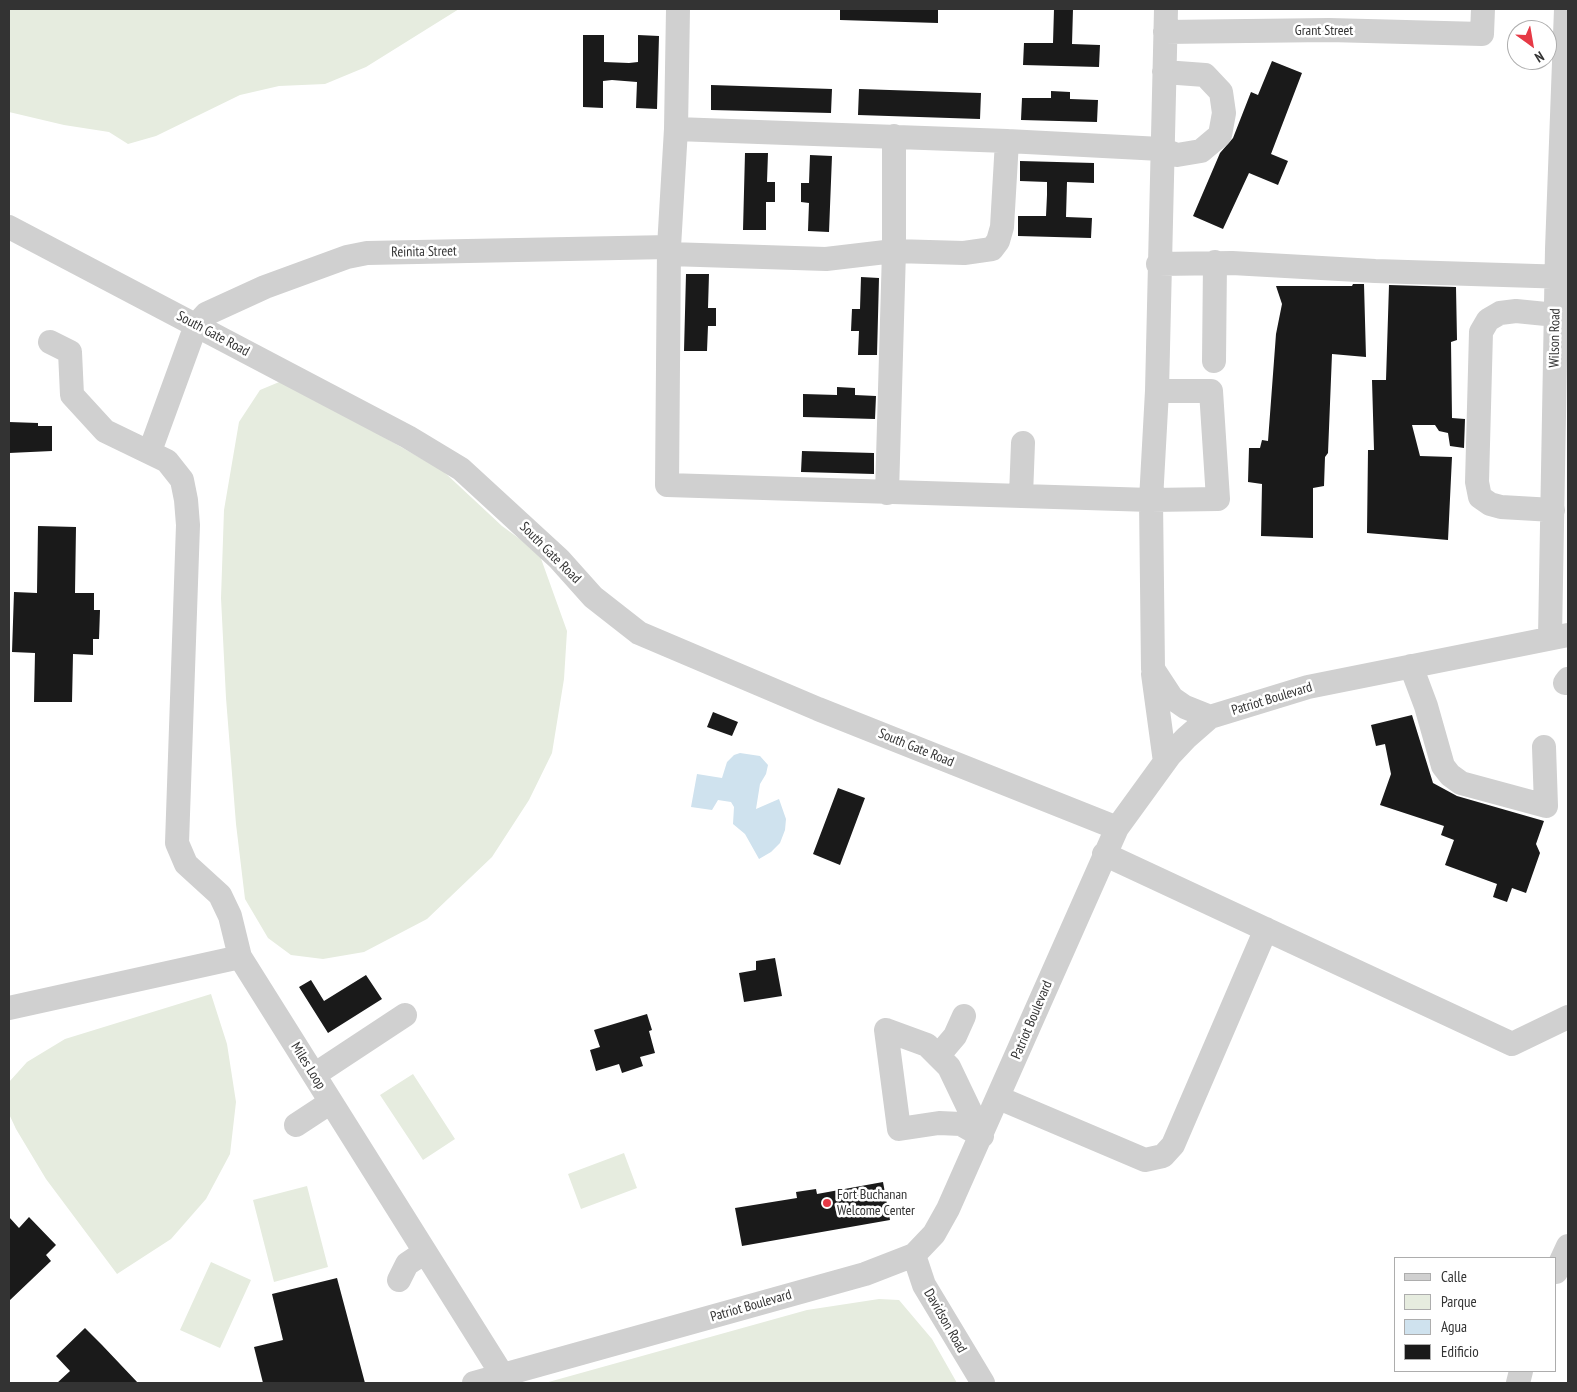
<!DOCTYPE html>
<style>
body{margin:0}
#map{position:relative;width:1577px;height:1392px;overflow:hidden;background:#fff;font-family:"PT Sans Narrow",sans-serif}
canvas{display:block}
.frame{position:absolute;inset:0;border:10px solid #333;pointer-events:none}
.legend{position:absolute;left:1394px;top:1257px;width:162px;height:115px;box-sizing:border-box;background:#fff;border:1px solid #adadad;margin:0;padding:6px 9px;list-style:none;font-size:15px;color:#333}
.legend li{display:flex;align-items:center;gap:10px;height:25px}
.legend b{width:25px;border:1px solid #adadad}
.north{position:absolute;left:1507px;top:20px;width:50px;height:50px;box-sizing:border-box;background:#fff;border:1px solid #adadad;border-radius:50%;rotate:148deg;font-size:14px;font-weight:700;line-height:20px;text-align:center;color:#333}
.north::after{content:'';display:block;margin:auto;width:18px;height:22px;background:#e63946;clip-path:polygon(50% 0,100% 100%,50% 72%,0 100%)}
</style>
<div id="map">
<canvas width="1577" height="1392"></canvas>
<div class="frame"></div>
<ul class="legend">
<li><b style="height:6px;background:#d0d0d0"></b>Calle</li>
<li><b style="height:14px;background:#e6ecdf"></b>Parque</li>
<li><b style="height:14px;background:#cfe2ee"></b>Agua</li>
<li><b style="height:14px;background:#1a1a1a"></b>Edificio</li>
</ul>
<div class="north">N</div>
</div>
<script>
const c = document.querySelector('canvas').getContext('2d');
c.lineJoin = 'round';
function fill(path, color) {
  c.fillStyle = color;
  c.fill(path, 'evenodd');
}
function toPath(rows) {
  const path = new Path2D();
  for (const r of rows) {
    path.moveTo(r[0], r[1]);
    for (let i = 2; i < r.length; i += 2) path.lineTo(r[i], r[i + 1]);
  }
  return path;
}
function trace(path, color, width, dash) {
  c.strokeStyle = color;
  c.lineWidth = width;
  c.lineCap = dash ? 'butt' : 'round';
  c.setLineDash(dash || []);
  c.stroke(path);
}
function write(font, color, halo, rows, align = 'center') {
  c.font = font + ' "PT Sans Narrow",sans-serif';
  c.lineWidth = 5;
  c.setLineDash([]);
  c.textBaseline = 'middle';
  c.strokeStyle = halo;
  c.fillStyle = color;
  for (const [text, x, y, turn = 0] of rows) {
    c.save();
    c.translate(x, y);
    c.rotate((+turn || 0) * Math.PI / 180);
    c.textAlign = isNaN(turn) ? turn : align;
    if (halo) c.strokeText(text, 0, 0);
    c.fillText(text, 0, 0);
    c.restore();
  }
}
const green = toPath([
 [9,9,459,9,366,67,325,84,279,86,240,95,156,136,128,144,109,132,64,125,9,112],
 [284,380,443,471,502,526,539,553,567,631,564,679,552,753,529,800,492,857,427,919,364,952,323,959,291,955,268,938,245,899,236,824,226,698,221,598,224,510,239,422,260,390],
 [211,994,227,1044,236,1102,230,1154,206,1199,171,1239,117,1274,46,1179,16,1129,9,1114,9,1082,27,1062,65,1039],
 [413,1074,455,1139,423,1160,380,1095],
 [624,1153,637,1188,581,1209,568,1174],
 [307,1186,328,1267,274,1282,253,1200],
 [211,1262,251,1280,220,1348,180,1330],
 [879,1299,899,1300,932,1339,957,1383,545,1383,807,1310]
]);
const water = toPath([
 [740,753,760,756,768,765,766,774,760,784,756,809,779,799,786,819,785,830,780,843,771,852,759,859,745,834,733,824,734,807,731,802,718,800,712,810,691,807,697,774,722,778,727,762,734,755]
]);
const building = toPath([
 [840,9,938,9,938,23,840,20],
 [1054,9,1073,9,1072,44,1100,45,1099,67,1023,65,1024,43,1053,43],
 [583,35,604,35,604,62,629,63,638,62,638,35,659,36,657,109,636,108,637,82,612,80,603,81,603,108,583,107],
 [1272,61,1302,73,1271,154,1288,161,1278,185,1249,173,1223,229,1193,216,1220,153,1233,138,1251,92,1258,95],
 [711,85,832,89,831,113,711,110],
 [859,89,981,93,980,119,858,115],
 [1051,91,1070,92,1070,99,1098,100,1097,122,1021,120,1022,98,1051,98],
 [745,153,768,153,767,182,775,182,775,202,766,202,766,230,743,230],
 [810,155,832,156,829,232,808,231,809,203,801,202,801,183,809,183],
 [1020,161,1094,163,1094,183,1067,182,1066,217,1092,218,1091,238,1018,236,1018,216,1046,216,1047,195,1047,182,1020,181],
 [686,274,709,274,708,308,716,308,716,326,708,326,707,351,684,351],
 [861,277,879,278,877,355,858,355,859,331,851,331,852,309,860,309],
 [1353,284,1364,284,1366,357,1332,354,1328,453,1325,457,1324,486,1313,488,1313,538,1261,536,1262,484,1248,482,1249,448,1260,448,1262,440,1268,441,1276,334,1282,304,1276,286,1352,286],
 [1389,285,1456,287,1457,340,1451,342,1452,418,1465,419,1464,448,1450,446,1448,433,1439,431,1435,425,1412,425,1420,456,1452,457,1448,540,1367,533,1368,450,1374,450,1372,380,1386,380],
 [837,387,855,388,855,395,876,396,875,419,803,417,803,394,837,395],
 [9,422,38,423,38,426,52,426,52,451,9,453],
 [802,451,874,453,874,474,801,472],
 [38,526,76,527,75,593,94,593,94,610,100,610,99,639,93,639,93,655,73,654,72,702,34,702,35,653,12,652,14,592,37,593],
 [713,712,738,722,732,736,707,727],
 [1412,715,1433,783,1457,796,1544,821,1536,844,1540,853,1526,893,1512,888,1507,902,1493,897,1497,884,1445,865,1454,840,1441,835,1444,826,1380,805,1391,774,1385,744,1376,746,1371,725],
 [838,788,865,798,840,865,813,854],
 [775,958,782,996,744,1002,739,973,756,970,756,961],
 [366,975,382,999,328,1033,299,987,311,980,324,1001],
 [647,1014,652,1030,649,1031,655,1053,640,1057,643,1066,622,1073,619,1064,596,1071,590,1050,600,1047,594,1030],
 [883,1182,890,1220,742,1246,735,1208,797,1198,796,1192,816,1189,817,1194],
 [9,1217,19,1228,29,1217,56,1245,46,1255,51,1261,9,1301],
 [337,1278,365,1383,263,1383,254,1347,283,1340,272,1294],
 [85,1328,102,1345,138,1383,57,1383,70,1371,56,1356]
]);
const minor = toPath([
 [678,9,676,129,669,247,667,485,1151,500,1218,499,1211,391,1157,391],
 [1166,9,1157,391,1151,500,1153,669,1172,698,1185,707,1210,717],
 [1165,32,1329,30,1482,34,1483,9],
 [676,129,1007,141,1161,149,1177,155,1201,151,1220,135,1224,113,1221,92,1205,75,1164,72],
 [9,227,408,437,461,469,559,559,593,597,639,633,818,709,1117,828],
 [669,254,826,259,894,251,964,253,992,249,998,241,1002,227,1007,141],
 [1158,264,1232,263,1375,271,1568,277],
 [50,342,70,352,72,395,105,431,167,461,182,480,186,500,188,525,177,843,186,864,220,895,230,916,240,957,503,1376],
 [1214,361,1215,262],
 [150,451,196,325,206,314,265,287,347,257,367,253,669,247],
 [887,493,894,251,894,136],
 [1021,496,1023,443],
 [1553,510,1501,507,1490,504,1480,497,1477,482,1481,332,1488,320,1500,313,1516,311,1556,315],
 [1550,637,1557,249,1566,9],
 [1411,666,1426,706,1443,766,1450,775,1461,783,1546,806,1544,747],
 [1153,674,1165,762],
 [1565,683,1568,679],
 [1104,854,1512,1044,1568,1017],
 [9,1008,240,957],
 [886,1030,927,1045,949,1067,982,1136,961,1124,939,1123,899,1129,886,1030],
 [938,1056,955,1036,964,1016],
 [314,1075,405,1015],
 [999,1098,1145,1160,1163,1156,1173,1145,1266,929],
 [296,1125,331,1102],
 [914,1255,924,1285,983,1383],
 [1556,1272,1568,1246],
 [399,1280,407,1264,425,1252],
 [474,1383,865,1274,914,1255,934,1234,948,1209,1117,828,1170,755,1186,738,1210,717,1308,687,1568,635],
 [1518,1383,1521,1371]
]);
const markers = [
 [827,1203,5,"#e63946"]
];
const streetNames = [
 ["Grant Street",1324,31],
 ["Reinita Street",424,252,-1],
 ["South Gate Road",213,334,28],
 ["Wilson Road",1555,338,-89],
 ["South Gate Road",550,553,45],
 ["Patriot Boulevard",1272,699,-17],
 ["South Gate Road",916,748,22],
 ["Patriot Boulevard",1032,1020,-67],
 ["Miles Loop",308,1066,58],
 ["Patriot Boulevard",751,1306,-16],
 ["Davidson Road",945,1321,60]
];
const poiNames = [
 ["Fort Buchanan",837,1195],
 ["Welcome Center",837,1211]
];
fill(green, '#e6ecdf');
fill(water, '#cfe2ee');
fill(building, '#1a1a1a');
trace(minor, '#d0d0d0', 24);
for (const [x, y, r, color] of markers) {
  const dot = new Path2D();
  dot.arc(x, y, r, 0, 2 * Math.PI);
  c.fillStyle = color;
  c.fill(dot);
  trace(dot, '#fff', 2);
}
write('14px', '#333', '#fff', streetNames);
write('14px', '#333', '#fff', poiNames, 'left');
</script>
